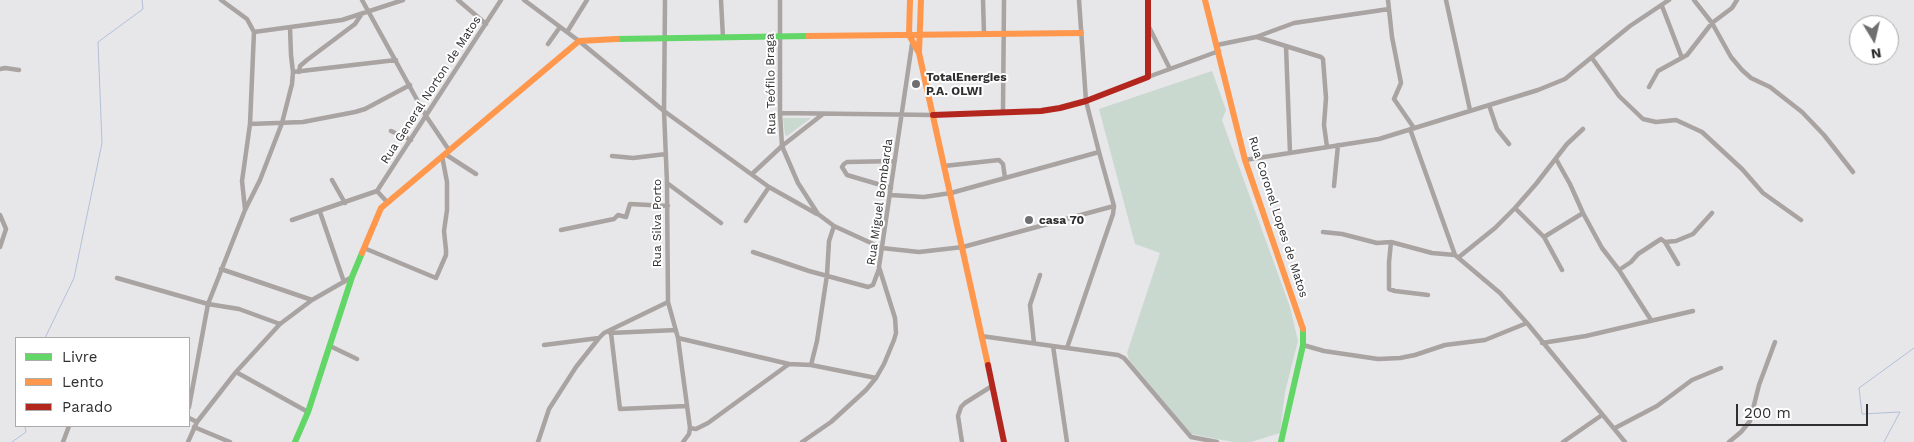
<!DOCTYPE html>
<meta charset="utf-8">
<style>
body{margin:0}
#map{position:relative;width:1914px;height:442px;overflow:hidden;background:#e7e6e9;font-family:"Work Sans",sans-serif}
canvas{display:block}
.legend{position:absolute;left:15px;top:337px;width:175px;height:90px;box-sizing:border-box;background:#fff;border:1px solid #acabac;margin:0;padding:6px 9px;list-style:none;font-size:15px;color:#2f2e30}
.legend li{display:flex;align-items:center;gap:10px;height:25px}
.legend b{width:25px;border:1px solid #acabac}
.north{position:absolute;left:1849px;top:15px;width:50px;height:50px;box-sizing:border-box;background:#fff;border:1px solid #acabac;border-radius:50%;rotate:171deg;font-size:14px;font-weight:700;line-height:20px;text-align:center;color:#2f2e30}
.north::after{content:'';display:block;margin:auto;width:18px;height:22px;background:#6f6e71;clip-path:polygon(50% 0,100% 100%,50% 72%,0 100%)}
.scale{position:absolute;left:1736px;top:404px;width:132px;height:22px;box-sizing:border-box;border:2px solid #2f2e30;border-top:0;padding-left:6px;font-size:15px;line-height:18px;white-space:nowrap;color:#2f2e30;-webkit-text-stroke:4px #fff;paint-order:stroke}
</style>
<div id="map">
<canvas width="1914" height="442"></canvas>
<ul class="legend">
<li><b style="height:6px;background:#63d668"></b>Livre</li>
<li><b style="height:6px;background:#ff974d"></b>Lento</li>
<li><b style="height:6px;background:#b3261e"></b>Parado</li>
</ul>
<div class="north">N</div>
<div class="scale">200 m</div>
</div>
<script>
const c = document.querySelector('canvas').getContext('2d');
c.lineJoin = 'round';
function fill(path, color) {
  c.fillStyle = color;
  c.fill(path, 'evenodd');
}
function toPath(rows) {
  const path = new Path2D();
  for (const r of rows) {
    path.moveTo(r[0], r[1]);
    for (let i = 2; i < r.length; i += 2) path.lineTo(r[i], r[i + 1]);
  }
  return path;
}
function trace(path, color, width, dash) {
  c.strokeStyle = color;
  c.lineWidth = width;
  c.lineCap = dash ? 'butt' : 'round';
  c.setLineDash(dash || []);
  c.stroke(path);
}
function write(font, color, halo, rows, align = 'center') {
  c.font = font + ' "Work Sans",sans-serif';
  c.lineWidth = 4;
  c.setLineDash([]);
  c.textBaseline = 'middle';
  c.strokeStyle = halo;
  c.fillStyle = color;
  for (const [text, x, y, turn = 0] of rows) {
    c.save();
    c.translate(x, y);
    c.rotate((+turn || 0) * Math.PI / 180);
    c.textAlign = isNaN(turn) ? turn : align;
    if (halo) c.strokeText(text, 0, 0);
    c.fillText(text, 0, 0);
    c.restore();
  }
}
const green = toPath([
 [1212,71,1226,110,1222,120,1290,307,1298,341,1285,392,1280,433,1251,442,1233,442,1191,434,1129,360,1127,353,1160,253,1135,244,1099,109],
 [783,118,811,118,787,136,785,135]
]);
const stream = toPath([
 [45,338,74,278,102,143,98,42,143,9,142,0],
 [12,442,26,432,25,426],
 [1884,442,1900,412,1862,414,1859,388,1914,348]
]);
const street = toPath([
 [221,0,247,19,254,32,250,124,242,181,245,209],
 [362,0,426,116,449,150],
 [458,0,486,24],
 [524,0,579,41,664,111,769,187,817,214],
 [665,0,664,111,667,183,668,302,678,338,690,428,689,434,683,442],
 [721,0,723,38],
 [780,0,780,113,782,146,798,183,818,214,834,226,882,248,919,252,963,247,1114,206,1099,152,951,193,924,197,890,195],
 [983,0,984,34],
 [1079,0,1086,101,1099,152],
 [1388,0,1392,37,1401,83,1394,99,1414,128],
 [1446,0,1470,110],
 [1694,0,1712,23,1731,57,1742,70,1751,78,1770,87,1802,112,1824,135,1853,172],
 [1662,6,1682,58],
 [1149,27,1170,69],
 [254,32,342,20,403,0],
 [567,32,587,0],
 [1257,37,1321,57,1323,59,1326,98,1324,125,1327,147],
 [548,44,560,27],
 [1217,45,1256,37,1294,23,1389,9],
 [1286,46,1290,153],
 [1592,58,1619,96,1643,119,1656,122,1676,120,1702,132,1742,169,1763,193,1801,220],
 [0,69,5,68,19,70],
 [293,72,396,60],
 [299,72,300,66,307,60,355,24,361,15],
 [1148,77,1219,51],
 [1649,87,1658,71,1687,55,1712,23,1732,8,1737,0],
 [1489,105,1497,129,1509,144],
 [1003,112,1004,0],
 [780,113,933,115],
 [250,124,303,122,355,112,365,109,410,85],
 [1410,129,1455,255],
 [391,131,411,140],
 [445,154,476,174],
 [612,156,633,158,666,154],
 [1556,159,1570,184,1583,213,1602,248,1619,270,1651,320],
 [1245,160,1379,139,1538,90,1565,79,1630,26,1669,0],
 [944,166,999,160,1003,164,1005,178],
 [752,174,782,146,823,114],
 [332,180,345,203],
 [667,183,721,223],
 [1334,186,1338,145],
 [891,188,847,175,842,167,844,164,847,162,895,161],
 [377,191,501,0],
 [377,191,387,202],
 [1515,208,1544,237,1562,270],
 [320,212,344,282],
 [0,215,6,229,0,247],
 [292,220,377,191],
 [746,221,769,187],
 [561,230,614,219,618,215,626,217,630,204,668,206],
 [1323,232,1342,234,1377,243,1391,242,1432,253,1455,255,1500,293,1527,323],
 [1544,237,1583,213],
 [1391,242,1389,262,1389,289,1395,291,1428,295],
 [1665,242,1676,241,1693,234,1712,213],
 [364,248,436,278,446,255,446,250,444,231,447,210,447,182,442,156],
 [753,252,809,271,868,287,873,285,879,269],
 [1459,257,1495,228,1515,208,1536,184,1567,144,1583,129],
 [221,269,312,300],
 [1619,270,1631,262,1638,254,1661,239,1665,242,1678,264],
 [117,278,208,304,239,309,280,324],
 [610,333,676,330],
 [611,333,620,409,687,406],
 [981,336,1067,348,1113,214,1114,206],
 [678,338,789,364,708,423,696,429,690,428],
 [1034,343,1030,305,1040,275],
 [1542,343,1586,336,1693,311],
 [544,345,599,338],
 [1303,345,1324,351,1378,359,1400,358,1415,355,1445,345,1485,340,1527,323,1625,442],
 [330,346,357,359],
 [1053,346,1067,442],
 [1067,348,1118,355,1124,358,1191,437,1217,442],
 [789,364,811,365,876,378],
 [811,365,817,341,827,275,829,241,834,226],
 [236,372,308,412],
 [189,407,208,304,245,210,260,180,282,123,292,84,293,72,291,55,290,28],
 [189,418,197,422],
 [194,427,230,442],
 [1615,428,1657,406,1692,380,1721,368],
 [63,442,69,426],
 [188,442,197,422,236,372,280,324,312,300,352,277],
 [538,442,549,409,576,367,599,338,604,333,668,302],
 [802,442,831,422,866,390,876,378,884,364,894,340,896,333,895,318,879,267,912,44],
 [962,442,958,416,961,407,965,403,992,386],
 [1563,442,1602,415],
 [1729,442,1741,432,1750,421,1759,385,1775,342]
]);
const fast = toPath([
 [617,39,808,36],
 [295,442,308,412,352,277,362,253],
 [1281,442,1303,345,1303,329]
]);
const slow = toPath([
 [910,0,909,35,919,53,988,365],
 [1205,0,1245,160,1303,329],
 [808,36,1081,33],
 [919,53,921,0],
 [362,253,381,208,579,41,617,39]
]);
const jam = toPath([
 [933,115,1041,111,1060,108,1086,101,1148,77,1148,0],
 [988,365,1004,442]
]);
const markers = [
 [916,84,5,"#6f6e71"],
 [1029,220,5,"#6f6e71"]
];
const poiNames = [
 ["TotalEnergies",926,77],
 ["P.A. OLWI",926,91],
 ["casa 70",1039,220]
];
const streetNames = [
 ["Rua Teófilo Braga",771,84,-91],
 ["Rua General Norton de Matos",431,90,-57],
 ["Rua Miguel Bombarda",880,202,-82],
 ["Rua Coronel Lopes de Matos",1278,217,72],
 ["Rua Silva Porto",657,223,-90]
];
fill(green, '#c9d9d0');
trace(stream, '#b2c0d9', 1);
trace(street, '#a9a3a2', 4.5);
trace(fast, '#63d668', 6);
trace(slow, '#ff974d', 6);
trace(jam, '#b3261e', 6);
for (const [x, y, r, color] of markers) {
  const dot = new Path2D();
  dot.arc(x, y, r, 0, 2 * Math.PI);
  c.fillStyle = color;
  c.fill(dot);
  trace(dot, '#fff', 2);
}
write('bold 12px', '#2f2e30', '#fff', poiNames, 'left');
write('12px', '#2f2e30', '#fff', streetNames);
</script>
